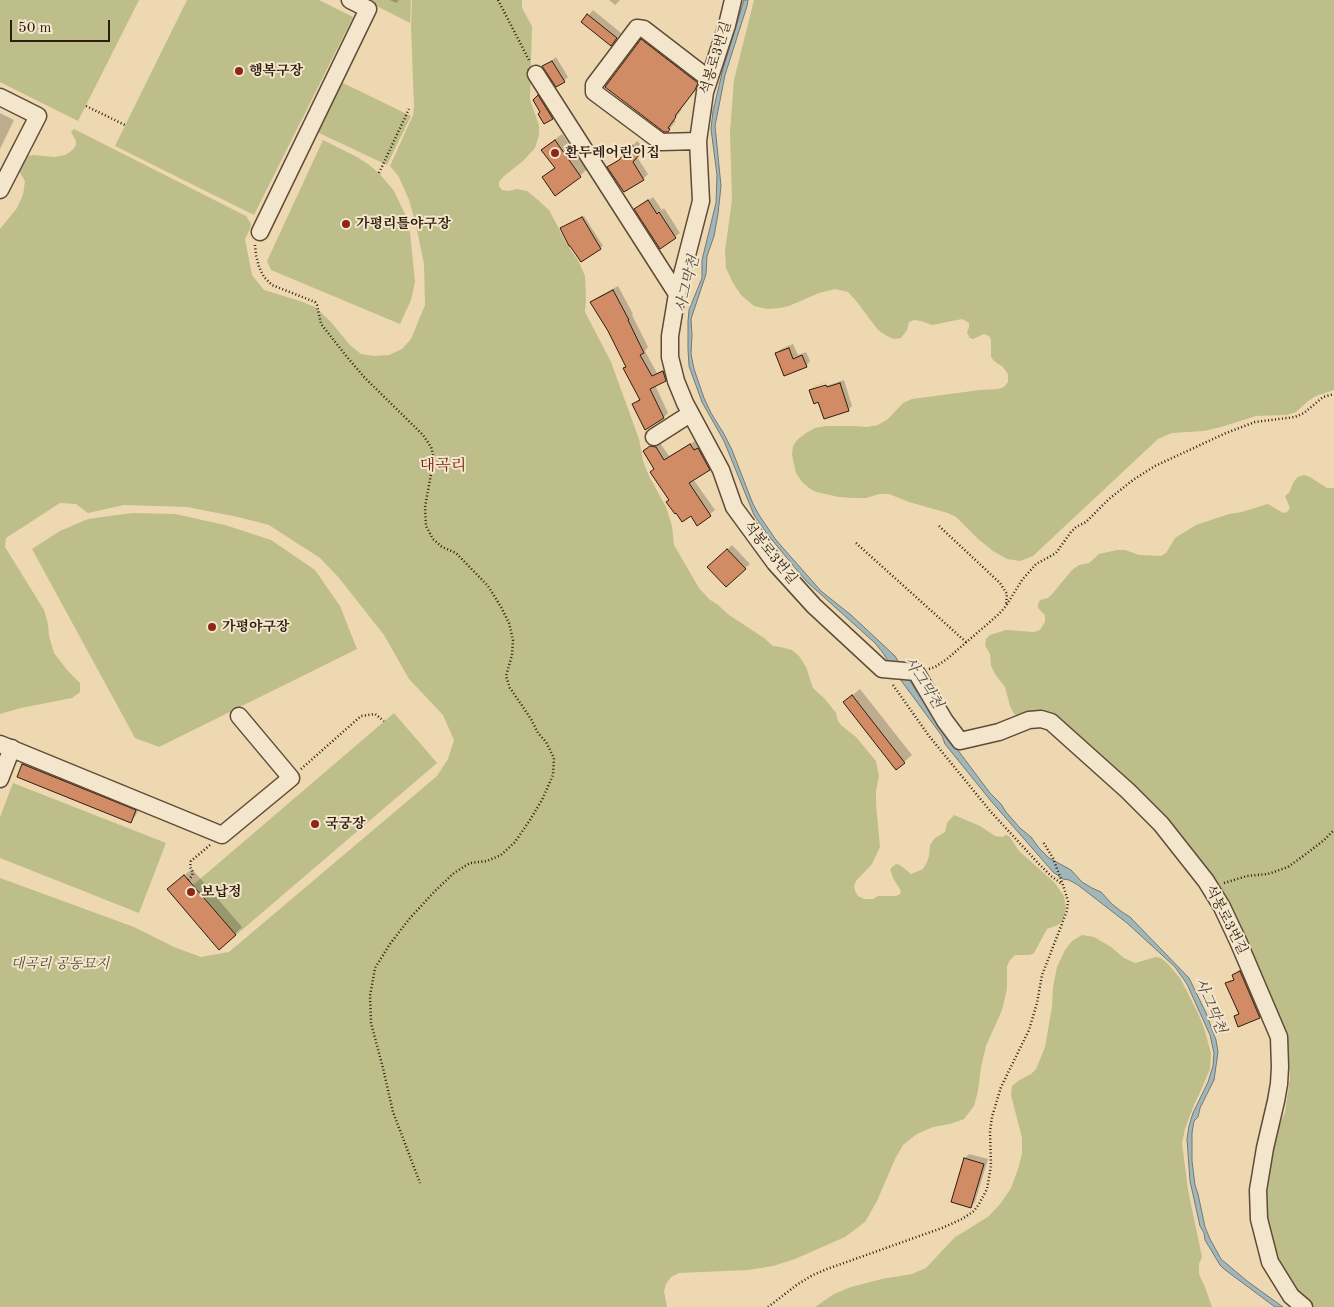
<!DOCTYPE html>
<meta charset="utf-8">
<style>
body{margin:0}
#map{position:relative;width:1334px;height:1307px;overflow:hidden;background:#eed8b2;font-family:"Old Standard TT",serif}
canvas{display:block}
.scale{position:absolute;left:10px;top:20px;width:100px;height:22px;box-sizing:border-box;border:2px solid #2f1c0d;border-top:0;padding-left:6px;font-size:15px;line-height:18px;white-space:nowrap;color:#2f1c0d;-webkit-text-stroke:4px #f4e6cd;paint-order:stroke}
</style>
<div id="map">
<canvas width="1334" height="1307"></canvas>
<div class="scale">50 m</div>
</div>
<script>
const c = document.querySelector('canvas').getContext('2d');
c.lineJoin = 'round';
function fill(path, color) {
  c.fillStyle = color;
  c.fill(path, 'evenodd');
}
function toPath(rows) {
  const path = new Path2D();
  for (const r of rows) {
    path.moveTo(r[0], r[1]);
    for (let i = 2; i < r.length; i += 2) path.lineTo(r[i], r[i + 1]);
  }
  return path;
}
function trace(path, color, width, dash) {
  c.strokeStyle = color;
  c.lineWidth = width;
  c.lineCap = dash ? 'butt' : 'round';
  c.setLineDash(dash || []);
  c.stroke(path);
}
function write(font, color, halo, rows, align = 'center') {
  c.font = font + ' "Old Standard TT","Noto Serif KR",serif';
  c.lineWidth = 4;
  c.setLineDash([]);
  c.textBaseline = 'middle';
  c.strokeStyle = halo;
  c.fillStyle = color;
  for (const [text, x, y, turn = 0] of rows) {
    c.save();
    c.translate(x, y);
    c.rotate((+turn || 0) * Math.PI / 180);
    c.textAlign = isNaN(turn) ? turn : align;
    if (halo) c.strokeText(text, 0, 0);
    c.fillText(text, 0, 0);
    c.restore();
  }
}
const green = toPath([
 [0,0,139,0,78,121,0,82],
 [187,0,319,0,353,17,254,215,115,146],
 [365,0,411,0,410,23],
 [412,0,522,0,522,8,532,26,530,100,539,125,539,135,535,148,523,161,504,176,499,182,499,186,502,190,508,191,517,189,527,191,538,200,549,210,567,244,579,262,585,276,586,298,585,312,611,362,639,439,643,461,649,476,666,507,672,526,674,545,699,588,709,599,718,605,729,615,764,638,773,646,780,647,792,650,799,656,806,667,813,688,825,699,836,713,838,721,841,725,856,737,876,761,879,776,876,791,876,804,880,847,872,864,856,881,854,886,855,891,858,896,864,899,873,899,878,896,896,896,900,894,901,891,893,878,890,869,896,864,900,865,911,874,923,869,927,862,929,856,930,845,935,838,945,832,947,823,954,815,980,826,995,836,1002,837,1006,835,1010,837,1019,851,1054,882,1064,896,1066,908,1065,913,1063,920,1058,925,1047,929,1034,953,1030,955,1015,955,1010,960,1007,966,1007,989,1002,1010,986,1046,981,1067,978,1091,974,1106,964,1119,950,1124,933,1127,917,1134,903,1145,895,1159,877,1201,865,1222,845,1237,795,1259,773,1266,748,1270,679,1273,671,1277,666,1284,664,1291,667,1307,0,1307,0,878,134,927,174,947,201,957,229,952,437,776,448,759,454,740,443,715,409,679,384,635,339,578,320,558,269,525,238,517,187,507,124,505,88,513,76,504,60,503,6,538,5,547,44,610,48,624,49,636,54,653,67,670,80,683,80,692,72,698,21,708,0,714,0,229,17,208,23,195,25,181,20,173,19,168,23,158,27,156,34,155,54,157,65,155,70,152,75,147,76,144,76,141,71,132,74,129,246,216,251,224,250,229,245,239,252,275,264,290,300,301,315,307,330,321,350,345,361,354,374,356,389,355,402,349,411,339,425,305,424,264,416,225,409,200,399,177,390,166,413,115,414,107,411,26],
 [754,0,1334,0,1334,390,1316,396,1308,401,1296,412,1287,415,1256,416,1221,427,1204,431,1172,433,1158,439,1033,556,1020,561,1007,559,993,551,977,538,956,517,948,513,909,502,889,494,879,494,866,498,853,498,839,497,816,492,809,488,802,482,796,473,792,455,793,446,797,440,806,433,815,428,826,426,852,426,867,427,878,425,888,419,903,403,912,399,980,390,998,389,1004,387,1008,382,1008,374,1003,367,994,361,991,357,991,340,989,336,984,334,973,339,970,338,967,333,969,327,969,323,962,319,932,325,921,321,914,320,909,322,907,330,901,338,894,339,887,336,878,330,857,302,848,292,835,289,819,293,789,306,780,308,767,309,754,306,741,295,733,283,726,268,725,251,732,200,730,132,734,80],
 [341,82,411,116,387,165,317,132],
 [323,140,357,157,368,164,379,173,394,191,405,214,410,233,415,282,411,300,400,324,271,270,267,261],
 [1304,475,1310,477,1327,488,1334,488,1334,1307,1313,1307,1306,1304,1273,1261,1263,1198,1270,1149,1285,1112,1290,1078,1288,1048,1271,996,1228,902,1080,742,1014,714,1010,706,1005,687,995,674,991,666,990,654,985,645,986,639,990,635,1006,630,1034,632,1040,630,1045,622,1045,615,1038,608,1038,604,1040,600,1048,598,1053,593,1072,570,1079,565,1089,563,1099,554,1117,550,1125,550,1139,555,1161,556,1166,553,1175,538,1196,525,1229,514,1242,512,1261,506,1268,504,1283,513,1287,512,1290,508,1285,496,1289,493,1294,481,1298,477],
 [132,513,175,514,225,525,271,540,315,570,340,606,357,649,159,747,135,738,32,549,60,531,88,519],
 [394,713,437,763,236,935,193,885],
 [13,783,166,843,139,913,0,858,0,817],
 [1082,935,1094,937,1111,947,1124,958,1135,963,1156,957,1161,958,1167,963,1180,978,1198,1013,1204,1028,1211,1053,1210,1069,1202,1088,1194,1105,1185,1129,1182,1143,1188,1190,1202,1257,1199,1264,1199,1274,1205,1287,1212,1307,815,1307,834,1294,851,1287,882,1279,912,1274,926,1268,955,1237,967,1230,989,1216,1001,1203,1011,1188,1018,1169,1022,1154,1022,1138,1011,1095,1012,1086,1018,1081,1031,1074,1036,1069,1045,1047,1052,1007,1053,987,1057,967,1065,950,1072,941]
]);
const water = toPath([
 [744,0,748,0,747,6,725,75,715,126,721,186,718,214,714,236,707,256,706,274,691,319,692,335,691,354,694,369,704,398,711,413,724,434,732,450,753,504,759,515,776,540,821,591,851,615,895,656,917,692,954,745,990,793,1001,804,1006,812,1020,828,1031,837,1039,848,1049,858,1071,870,1082,882,1092,888,1101,892,1112,904,1122,912,1130,917,1189,978,1206,1013,1216,1040,1218,1052,1214,1080,1200,1108,1198,1117,1194,1121,1192,1133,1192,1161,1195,1185,1198,1194,1205,1227,1210,1239,1221,1259,1247,1281,1283,1307,1275,1307,1224,1269,1220,1265,1205,1240,1204,1233,1200,1226,1190,1181,1187,1139,1189,1126,1193,1113,1208,1082,1213,1066,1214,1053,1210,1035,1187,984,1175,967,1162,955,1127,923,1078,885,1069,880,1063,879,1053,872,991,801,945,744,942,736,900,679,883,653,875,643,806,581,768,535,754,515,724,441,702,402,689,366,688,349,688,321,689,310,702,278,702,260,716,203,717,175,711,129,713,111,723,69,744,0]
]);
const shadow = toPath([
 [390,0,399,0,396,3],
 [609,0,620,0,615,5],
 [593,10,621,33,615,40,583,22],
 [649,33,702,81,681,109,682,109,674,120,676,121,668,131,642,40],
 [556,57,568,77,564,81,544,67],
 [540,95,554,116,552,118,541,112,535,100],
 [0,113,14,120,0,149],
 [562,134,587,169,580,176,543,177,555,167,543,150,550,143],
 [637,141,645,148,637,157,648,174,643,179,609,167,624,156],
 [653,197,662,210,664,208,680,233,661,247,636,209],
 [584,216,603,246,581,260,563,227],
 [618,286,633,314,632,315,648,347,645,351,657,373,668,367,670,376,665,380,655,385,668,413,664,417,633,404,641,398,627,366,609,331,592,302,596,298],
 [793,344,798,355,806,352,810,361,806,366,777,354,781,349],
 [844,380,852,406,848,410,819,401,811,390,815,386,831,381,814,387,814,390],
 [695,441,698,446,702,444,714,465,709,469,693,479,715,510,698,524,655,468,644,451,656,442,660,443,669,456],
 [732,545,750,564,726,586,709,567],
 [860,689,912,755,896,769,844,702],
 [29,759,141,804,136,815,131,821,23,764],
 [192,869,242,927,235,934,176,882],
 [1245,968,1264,1013,1259,1017,1236,1016,1239,1013,1227,983,1231,980,1231,982,1240,978,1239,976,1231,979,1234,978,1233,975,1238,971],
 [969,1154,988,1159,975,1202,970,1207,952,1201,965,1158]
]);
const building = toPath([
 [587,14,617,38,611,46,581,22,587,14],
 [641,39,698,83,695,90,675,116,676,117,668,128,670,129,668,132,664,132,605,87,641,39],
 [552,61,565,82,556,87,542,66,552,61],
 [538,95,553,119,544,124,538,114,540,112,533,100,538,95],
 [555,140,581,177,555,196,542,177,555,168,541,150,555,140],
 [632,145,641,153,633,162,644,180,624,192,607,167,619,160,632,145],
 [648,200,657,214,659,212,676,238,660,249,634,209,648,200],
 [582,217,601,249,581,262,570,246,569,246,560,228,582,217],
 [613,290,629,320,628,320,644,353,640,355,652,376,663,371,666,381,650,389,664,418,645,430,632,404,640,400,623,368,626,367,608,331,590,302,613,290],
 [789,348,793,359,802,355,807,367,784,376,775,353,789,348],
 [840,383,849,411,824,419,818,402,814,404,809,390,826,385,827,387,840,383],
 [690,444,694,450,698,448,710,470,689,483,711,516,697,526,691,516,682,522,676,513,675,514,666,502,669,500,650,472,654,469,643,451,650,446,656,447,664,460,690,444],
 [727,549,746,569,726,587,707,567,727,549],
 [852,695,905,763,896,770,843,702,852,695],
 [22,764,136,810,131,823,17,777,22,764],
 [184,875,236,935,219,950,167,889,184,875],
 [1240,971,1260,1018,1238,1027,1234,1016,1239,1014,1225,983,1234,980,1232,975,1240,971],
 [964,1158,984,1164,971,1208,951,1202,964,1158]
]);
const path = toPath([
 [498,0,530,62],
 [86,106,125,125],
 [379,173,409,109],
 [255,245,256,255,259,267,264,277,272,285,315,302,317,305,321,324,347,357,365,378,423,435,431,447,433,454,433,463,425,507,426,526,433,539,442,547,456,553,488,586,501,607,509,623,513,640,512,655,506,676,510,688,531,719,538,733,546,742,554,758,553,775,542,800,530,820,515,842,501,855,487,861,470,863,454,873,435,891,410,918,390,944,375,968,370,996,371,1023,383,1068,393,1112,420,1183],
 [939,526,1000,583,1007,594,1006,605],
 [856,543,966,642],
 [929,669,935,667,947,659,999,614,1006,606,1022,580,1036,564,1049,557,1056,553,1071,532,1076,527,1086,522,1109,499,1133,480,1155,466,1226,433,1255,422,1295,417,1304,413,1323,397,1334,394],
 [893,685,929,736,991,812,1038,863,1051,876,1062,884],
 [301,769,361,716,375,714,384,721],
 [188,880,192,876,193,872,190,867,191,861,210,845],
 [1224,883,1247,876,1268,874,1288,867,1306,854,1324,840,1334,830],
 [768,1307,798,1284,813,1275,827,1269,942,1228,962,1219,974,1211,979,1204,987,1189,991,1166,990,1131,992,1117,1001,1087,1029,1030,1037,1003,1042,975,1067,911,1068,901,1063,885,1053,858,1043,842]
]);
const minor = toPath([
 [733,0,727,25,705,92,698,141,701,201,677,294,670,336,670,357,676,381,685,403,721,470,734,507,775,563,814,606,882,669,916,672,945,721,960,741,999,732,1029,720,1041,719,1051,722,1128,791,1161,824,1206,881,1222,907,1238,941,1279,1037,1280,1067,1279,1084,1276,1101,1265,1148,1258,1190,1259,1219,1270,1262,1291,1296,1304,1307],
 [536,74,677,294],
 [0,97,38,116,0,190],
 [698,141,661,142,594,92,594,85,637,28,644,29,709,79],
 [260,232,368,9,350,0],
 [654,437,690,414],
 [0,744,222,835,291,778,239,716],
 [0,779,12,748]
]);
const markers = [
 [239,71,5,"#8f2418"],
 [555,153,5,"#8f2418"],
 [346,224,5,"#8f2418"],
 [212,627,5,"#8f2418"],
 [315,824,5,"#8f2418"],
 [191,892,5,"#8f2418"]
];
const streetNames = [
 ["석봉로3번길",716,58,-73],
 ["석봉로3번길",770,553,51],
 ["석봉로3번길",1226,920,63]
];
const poiNames = [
 ["행복구장",249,71],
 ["환두레어린이집",565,153],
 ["가평리틀야구장",356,224],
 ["가평야구장",222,627],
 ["국궁장",325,824],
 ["보납정",201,892]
];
const parkNames = [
 ["대곡리 공동묘지",60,964]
];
const waterNames = [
 ["사그막천",688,284,-76],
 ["사그막천",923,683,57],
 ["사그막천",1210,1006,67]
];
const quarterNames = [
 ["대곡리",443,466]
];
fill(green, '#bdbe89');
fill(water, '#a0b6b9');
trace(water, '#737874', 1);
fill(shadow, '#0003');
fill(building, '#d18c66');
trace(building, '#2f1c0d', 1);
trace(minor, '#5f4b36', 19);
trace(path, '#2f1c0d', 2.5, [1, 2.5]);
trace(minor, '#f4e6cd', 16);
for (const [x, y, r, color] of markers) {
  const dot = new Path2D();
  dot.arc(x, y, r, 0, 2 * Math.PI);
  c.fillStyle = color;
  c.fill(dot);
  trace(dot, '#f4e6cd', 2);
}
write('14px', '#2f1c0d', '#f4e6cd', streetNames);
write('bold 14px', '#2f1c0d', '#f4e6cd', poiNames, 'left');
write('italic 14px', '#5a4d32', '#f4e6cd', parkNames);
write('italic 15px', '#514a41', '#f4e6cd', waterNames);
write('16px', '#7a1f14', '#f4e6cd', quarterNames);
</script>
